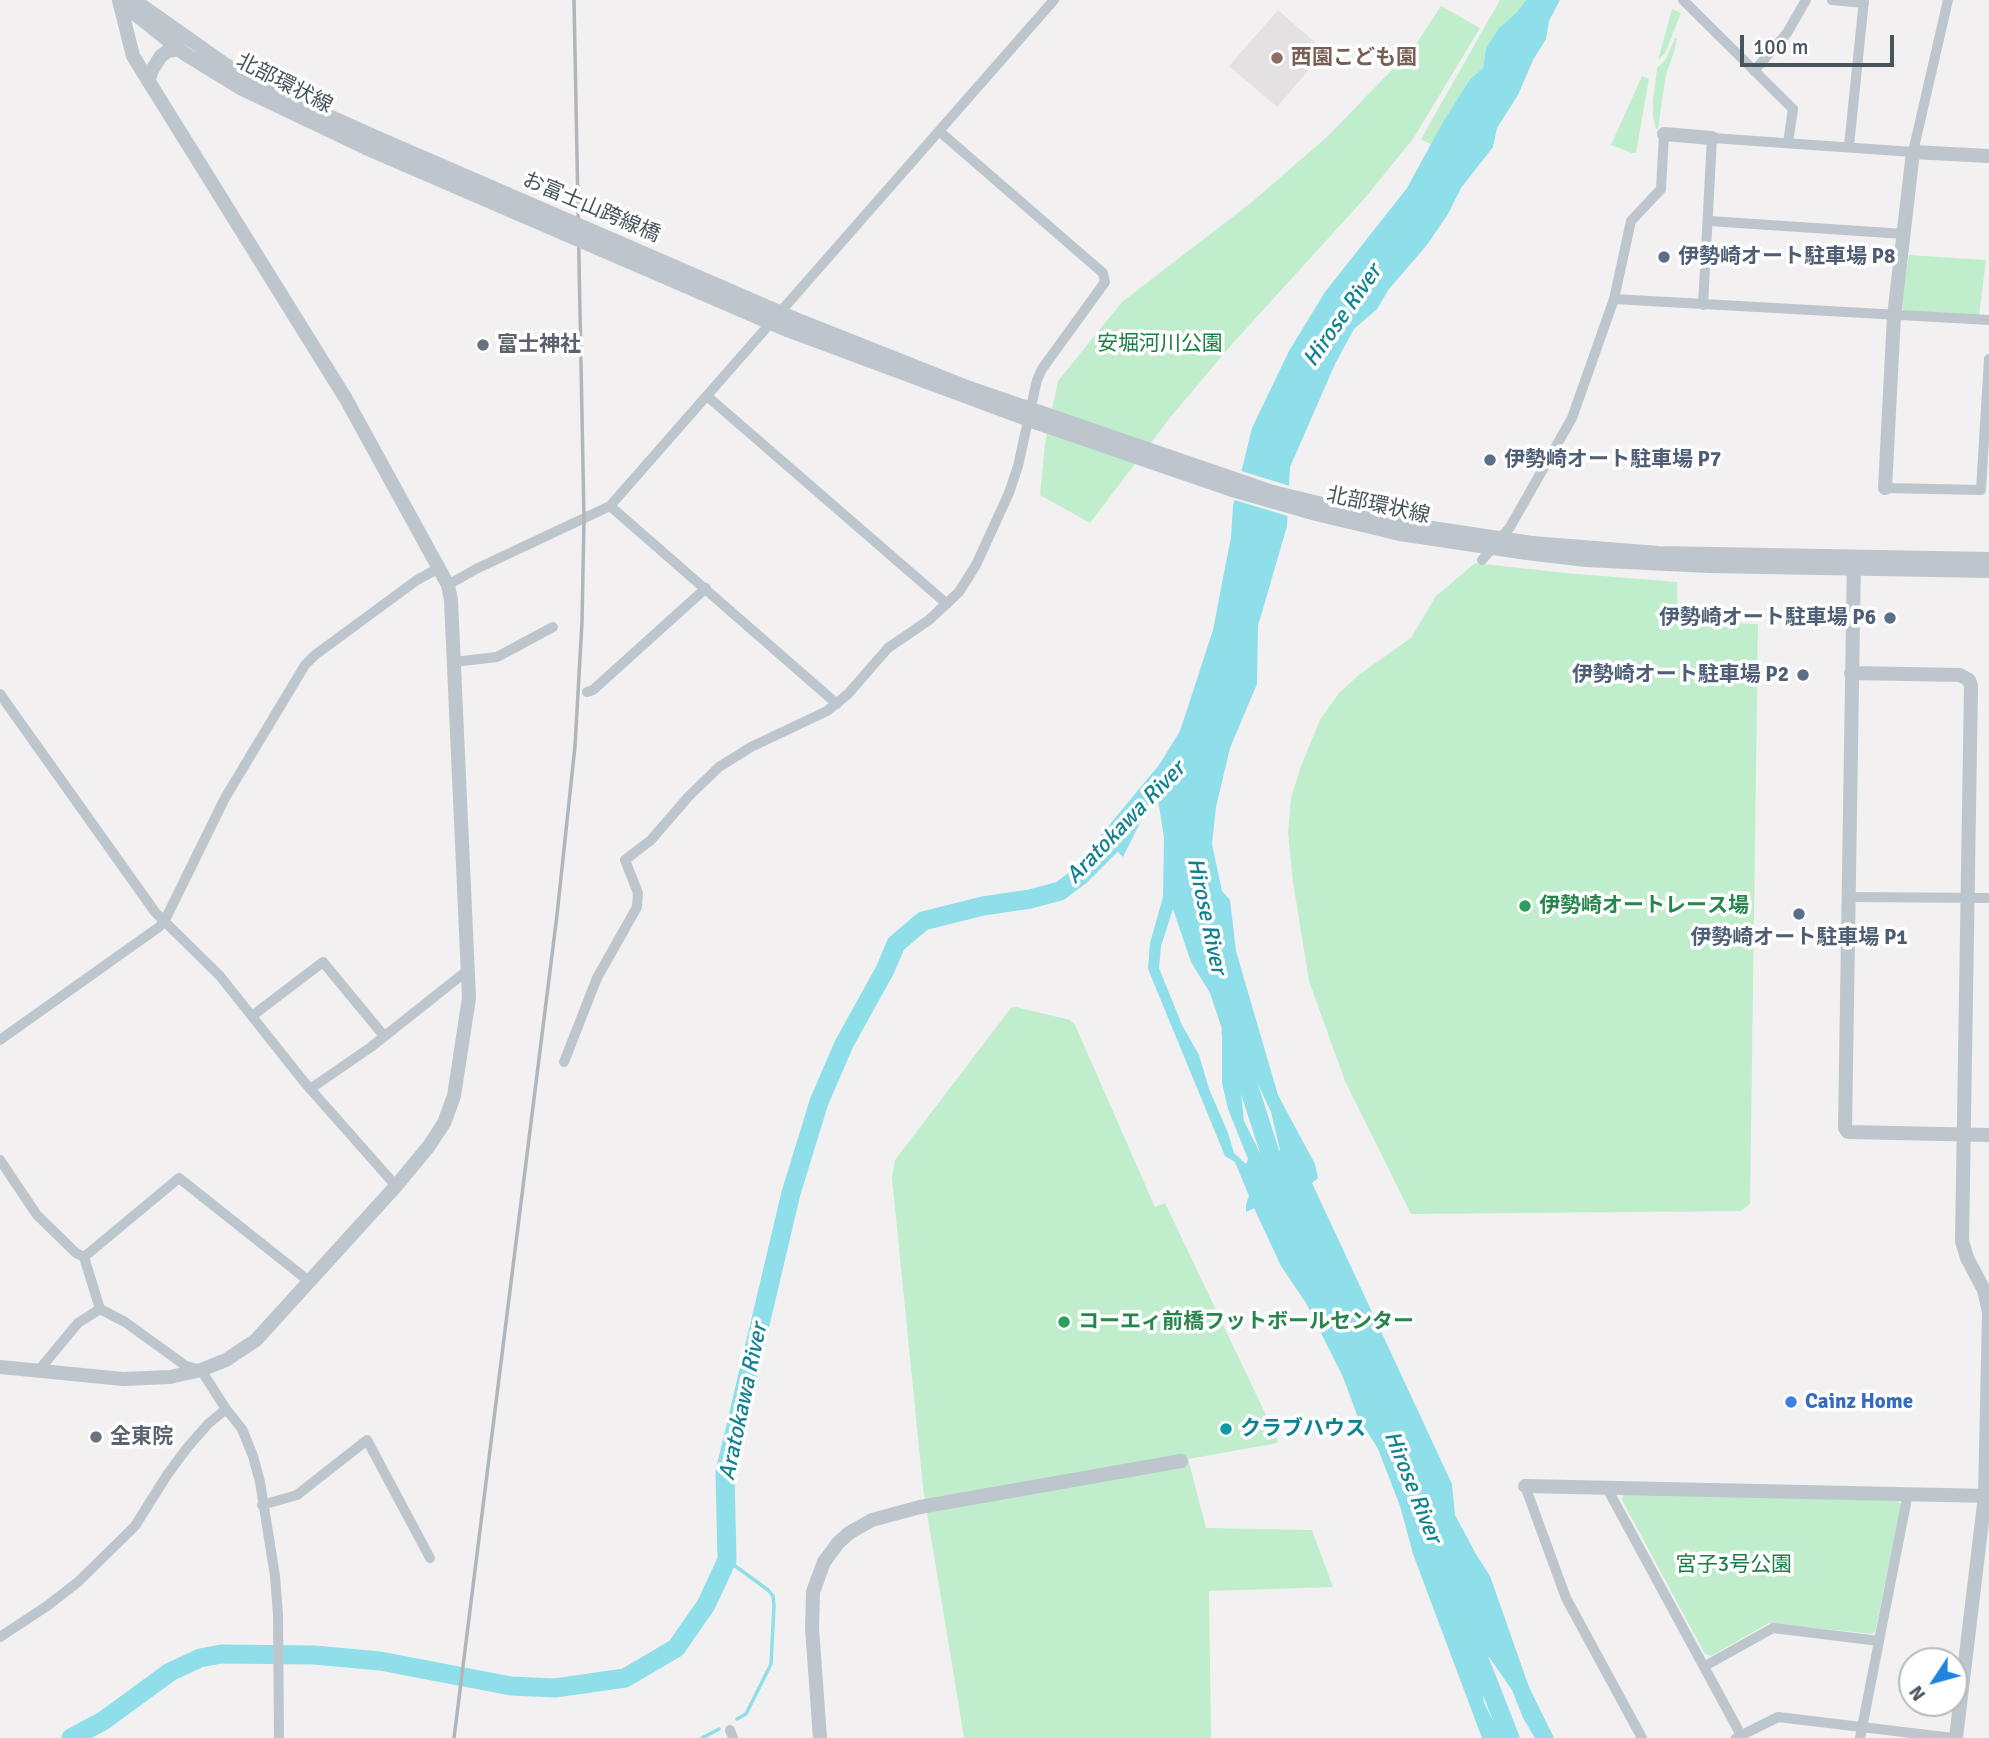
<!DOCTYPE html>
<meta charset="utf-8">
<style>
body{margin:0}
#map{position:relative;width:1989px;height:1738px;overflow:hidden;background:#f2f0f0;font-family:Signika,sans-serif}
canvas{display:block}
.north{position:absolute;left:1898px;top:1647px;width:70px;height:70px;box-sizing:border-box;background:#fff;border:2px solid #b6bbbe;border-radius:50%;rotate:234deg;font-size:19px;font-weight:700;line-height:28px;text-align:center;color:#48555d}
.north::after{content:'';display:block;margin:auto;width:24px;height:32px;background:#1f84dd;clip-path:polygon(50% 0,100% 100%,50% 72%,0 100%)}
.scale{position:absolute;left:1740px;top:35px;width:154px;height:32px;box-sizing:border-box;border:4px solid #48555d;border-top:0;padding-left:9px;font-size:21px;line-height:24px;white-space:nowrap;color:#48555d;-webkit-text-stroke:5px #fff;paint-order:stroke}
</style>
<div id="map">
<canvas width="1989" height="1738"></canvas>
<div class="north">N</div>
<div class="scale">100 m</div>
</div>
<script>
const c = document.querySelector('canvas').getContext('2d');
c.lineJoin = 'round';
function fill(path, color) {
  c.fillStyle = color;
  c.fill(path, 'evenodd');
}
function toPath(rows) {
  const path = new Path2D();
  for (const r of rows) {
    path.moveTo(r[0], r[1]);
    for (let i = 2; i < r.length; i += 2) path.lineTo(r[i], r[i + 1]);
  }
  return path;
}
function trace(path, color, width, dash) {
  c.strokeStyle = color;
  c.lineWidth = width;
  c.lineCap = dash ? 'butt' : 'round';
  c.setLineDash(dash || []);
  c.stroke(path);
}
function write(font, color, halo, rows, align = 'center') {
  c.font = font + ' Signika,"Noto Sans JP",sans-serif';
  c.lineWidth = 7;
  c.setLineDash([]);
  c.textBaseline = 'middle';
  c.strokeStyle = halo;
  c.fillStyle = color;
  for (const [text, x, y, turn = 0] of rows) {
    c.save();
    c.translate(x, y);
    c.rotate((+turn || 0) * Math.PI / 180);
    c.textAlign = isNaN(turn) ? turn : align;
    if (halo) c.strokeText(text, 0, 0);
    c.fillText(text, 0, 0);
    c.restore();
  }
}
const education = toPath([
 [1278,10,1325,51,1277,107,1229,66]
]);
const green = toPath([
 [1500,0,1526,0,1517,12,1499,28,1486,48,1483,68,1470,79,1443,122,1432,145,1421,139],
 [1441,6,1480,28,1413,139,1364,199,1233,343,1169,419,1090,523,1040,495,1045,443,1058,381,1122,302,1252,202,1328,136,1414,47],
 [1672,9,1681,13,1665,53,1658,60],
 [1675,38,1677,39,1674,52,1666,74,1658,129,1656,129,1653,117,1653,100,1657,68,1666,59],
 [1642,76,1649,79,1636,153,1632,153,1611,145],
 [1909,255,1986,260,1979,316,1905,311,1900,306],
 [1475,563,1566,573,1677,582,1678,621,1758,624,1750,1204,1741,1211,1411,1214,1345,1081,1309,981,1293,882,1288,833,1291,798,1301,766,1320,720,1339,693,1360,674,1411,638,1436,596],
 [1016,1007,1070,1020,1075,1025,1155,1207,1165,1203,1276,1436,1278,1443,1188,1459,1206,1528,1312,1530,1333,1587,1209,1591,1211,1738,964,1738,923,1488,892,1178,895,1160,1011,1008],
 [1624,1494,1898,1501,1901,1505,1875,1632,1872,1634,1769,1623,1711,1656,1705,1654,1622,1500]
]);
const water = toPath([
 [1526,0,1560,0,1549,21,1546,39,1533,60,1518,95,1497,128,1493,147,1461,188,1448,214,1427,245,1389,289,1377,309,1354,329,1335,364,1290,467,1287,526,1258,626,1257,684,1230,748,1216,807,1212,844,1222,891,1230,900,1236,951,1278,1095,1315,1164,1318,1178,1312,1183,1452,1484,1455,1515,1477,1556,1490,1576,1529,1687,1554,1738,1535,1738,1523,1718,1512,1690,1489,1657,1478,1655,1484,1703,1502,1738,1482,1738,1413,1554,1400,1506,1378,1449,1357,1415,1343,1377,1306,1303,1281,1266,1254,1208,1246,1212,1246,1204,1249,1196,1235,1162,1225,1156,1148,969,1150,943,1163,897,1164,838,1158,800,1149,805,1123,857,1101,835,1159,765,1180,731,1213,630,1231,537,1233,506,1252,428,1289,351,1325,292,1407,188,1443,122,1470,79,1483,68,1486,48,1499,28,1517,12],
 [1173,909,1191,962,1210,993,1222,1029,1222,1083,1228,1109,1248,1159,1246,1164,1234,1153,1228,1133,1209,1089,1199,1055,1182,1025,1159,968,1161,946],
 [1241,1048,1271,1112,1280,1150,1273,1162,1266,1165,1244,1121,1237,1056]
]);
const pier = toPath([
 [1238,470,1293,487,1291,517,1231,499]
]);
const stream = toPath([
 [727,1560,768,1590,773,1596,774,1606,771,1664,746,1714,737,1719],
 [702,1738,719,1729]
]);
const river = toPath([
 [1231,1032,1281,1187],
 [1468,1631,1510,1738],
 [71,1738,103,1721,170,1672,200,1658,221,1654,314,1655,380,1661,511,1686,555,1688,625,1678,676,1648,706,1605,727,1560,725,1472,791,1193,819,1102,844,1044,885,970,896,944,923,921,983,906,1030,899,1060,891,1080,876,1111,845,1124,824]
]);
const minor = toPath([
 [1683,0,1793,109,1788,143],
 [1832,0,1864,3],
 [1754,71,1787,33,1806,0],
 [1849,146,1864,0],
 [1709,221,1904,234],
 [1614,299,1631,221,1661,189,1664,134],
 [1703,305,1712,138,1913,152,1948,0],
 [707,396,947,604],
 [1885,488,1981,490,1989,359],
 [610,506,837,704],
 [1482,560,1510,527,1572,418,1614,299,1989,320],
 [448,585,476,569,610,506,1054,0],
 [454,662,497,657,553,627],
 [587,692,593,690,706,588],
 [0,694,155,912,220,976,305,1083,396,1186],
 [1848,897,1989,898],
 [252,1016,323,962,384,1036],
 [0,1040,159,927,165,920,225,798,305,665,315,655,417,580,439,568],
 [564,1062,597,978,637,907,638,893,625,860,651,840,689,796,719,767,751,747,827,711,848,694,888,648,929,620,959,592,976,565,1009,493,1018,466,1037,380,1042,369,1105,282,1103,273,939,131],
 [310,1089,371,1047,468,970],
 [0,1160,37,1215,76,1253,84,1257,100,1309,125,1322,186,1366,201,1370,226,1409,242,1429,253,1456,260,1482,275,1576,278,1615,279,1738],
 [84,1257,179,1178,310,1282],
 [39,1370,78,1323,100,1309],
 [1525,1486,1566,1598,1642,1738],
 [1608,1490,1741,1735],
 [262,1505,297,1495,367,1440,430,1558],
 [0,1637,47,1606,78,1582,135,1526,167,1475,187,1448,208,1424,226,1409],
 [1705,1666,1773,1628,1879,1641],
 [730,1730,733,1738],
 [1736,1738,1778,1717,1953,1738],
 [1860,1738,1908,1493]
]);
const tertiary = toPath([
 [134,0,226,65,280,94,371,135],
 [119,1,185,54,242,89,366,148],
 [148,81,152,70,161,56,168,51,179,49],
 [1664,134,1712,138],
 [793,318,967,387,1040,412],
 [787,330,1037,423],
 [1885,488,1894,316,1913,152,1989,156],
 [1532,543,1658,553,1989,559],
 [1527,553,1586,560,1709,566,1989,571],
 [1854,557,1845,1128,1848,1132,1989,1135],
 [1851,673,1960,675,1969,680,1971,686,1962,1241,1967,1258,1984,1290,1989,1312],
 [0,1367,123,1379,170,1377,201,1370,226,1360,256,1340,396,1186,429,1146,444,1123,454,1096,469,998,451,600,448,585,346,399,133,56,119,0],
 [1525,1486,1989,1496],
 [820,1738,812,1628,813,1592,824,1562,838,1543,849,1533,872,1520,920,1507,1181,1461],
 [1956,1738,1985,1496,1989,1314]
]);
const rail = toPath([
 [454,1738,557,915,575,746,582,622,584,519,574,0]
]);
const tertiaryBridge = toPath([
 [371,135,793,318],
 [366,148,787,330],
 [1040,412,1273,492,1405,524,1532,543],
 [1037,423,1229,489,1316,514,1400,534,1527,553]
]);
const markers = [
 [1277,58,7,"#8d6e63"],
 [1664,257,7,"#5c6f8a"],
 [483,345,7,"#6b7280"],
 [1490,460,7,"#5c6f8a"],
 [1890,618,7,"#5c6f8a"],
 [1803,675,7,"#5c6f8a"],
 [1525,906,7,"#2e9e5b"],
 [1799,914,7,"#5c6f8a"],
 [1064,1322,7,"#2e9e5b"],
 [1791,1402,7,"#3f7fe0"],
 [1226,1429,7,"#0f9aa8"],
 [96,1437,7,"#6b7280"]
];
const educationNames = [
 ["西園こども園",1291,58]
];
const streetNames = [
 ["北部環状線",284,84,27],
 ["お富士山跨線橋",591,208,23],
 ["北部環状線",1378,506,12]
];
const serviceNames = [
 ["伊勢崎オート駐車場 P8",1678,257],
 ["伊勢崎オート駐車場 P7",1504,460],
 ["伊勢崎オート駐車場 P6",1876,618,"right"],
 ["伊勢崎オート駐車場 P2",1789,675,"right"],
 ["伊勢崎オート駐車場 P1",1799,938,"center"]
];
const parkNames = [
 ["安堀河川公園",1160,344],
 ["宮子3号公園",1734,1565]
];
const worshipNames = [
 ["富士神社",497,345],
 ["全東院",110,1437]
];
const leisureNames = [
 ["伊勢崎オートレース場",1539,906],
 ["コーエィ前橋フットボールセンター",1078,1322]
];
const shopNames = [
 ["Cainz Home",1805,1402]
];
const cultureNames = [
 ["クラブハウス",1240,1429]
];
const waterNames = [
 ["Hirose River",1343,316,-55],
 ["Aratokawa River",1126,823,-46],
 ["Hirose River",1206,916,78],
 ["Aratokawa River",744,1402,-78],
 ["Hirose River",1412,1487,68]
];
fill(education, '#e3e1e2');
fill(green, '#c0eecd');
fill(water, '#8edfea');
fill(pier, '#f2f0f0');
trace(stream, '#8edfea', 3.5);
trace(river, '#8edfea', 19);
trace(minor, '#bcc6cc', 10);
trace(tertiary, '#bcc6cc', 14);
trace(rail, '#b2b6ba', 3.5);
trace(tertiaryBridge, '#bcc6cc', 14);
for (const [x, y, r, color] of markers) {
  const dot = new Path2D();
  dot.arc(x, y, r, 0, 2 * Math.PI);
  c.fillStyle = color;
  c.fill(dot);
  trace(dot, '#fff', 2.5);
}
write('bold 21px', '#785e54', '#fff', educationNames, 'left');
write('21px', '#48555d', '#fff', streetNames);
write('bold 21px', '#4e5e75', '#fff', serviceNames, 'left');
write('21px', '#1a7d42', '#fff', parkNames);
write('bold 21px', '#5b616d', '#fff', worshipNames, 'left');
write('bold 21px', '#27864d', '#fff', leisureNames, 'left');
write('bold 21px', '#366cbe', '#fff', shopNames, 'left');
write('bold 21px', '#0d838f', '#fff', cultureNames, 'left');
write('italic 23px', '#118290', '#fff', waterNames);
</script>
